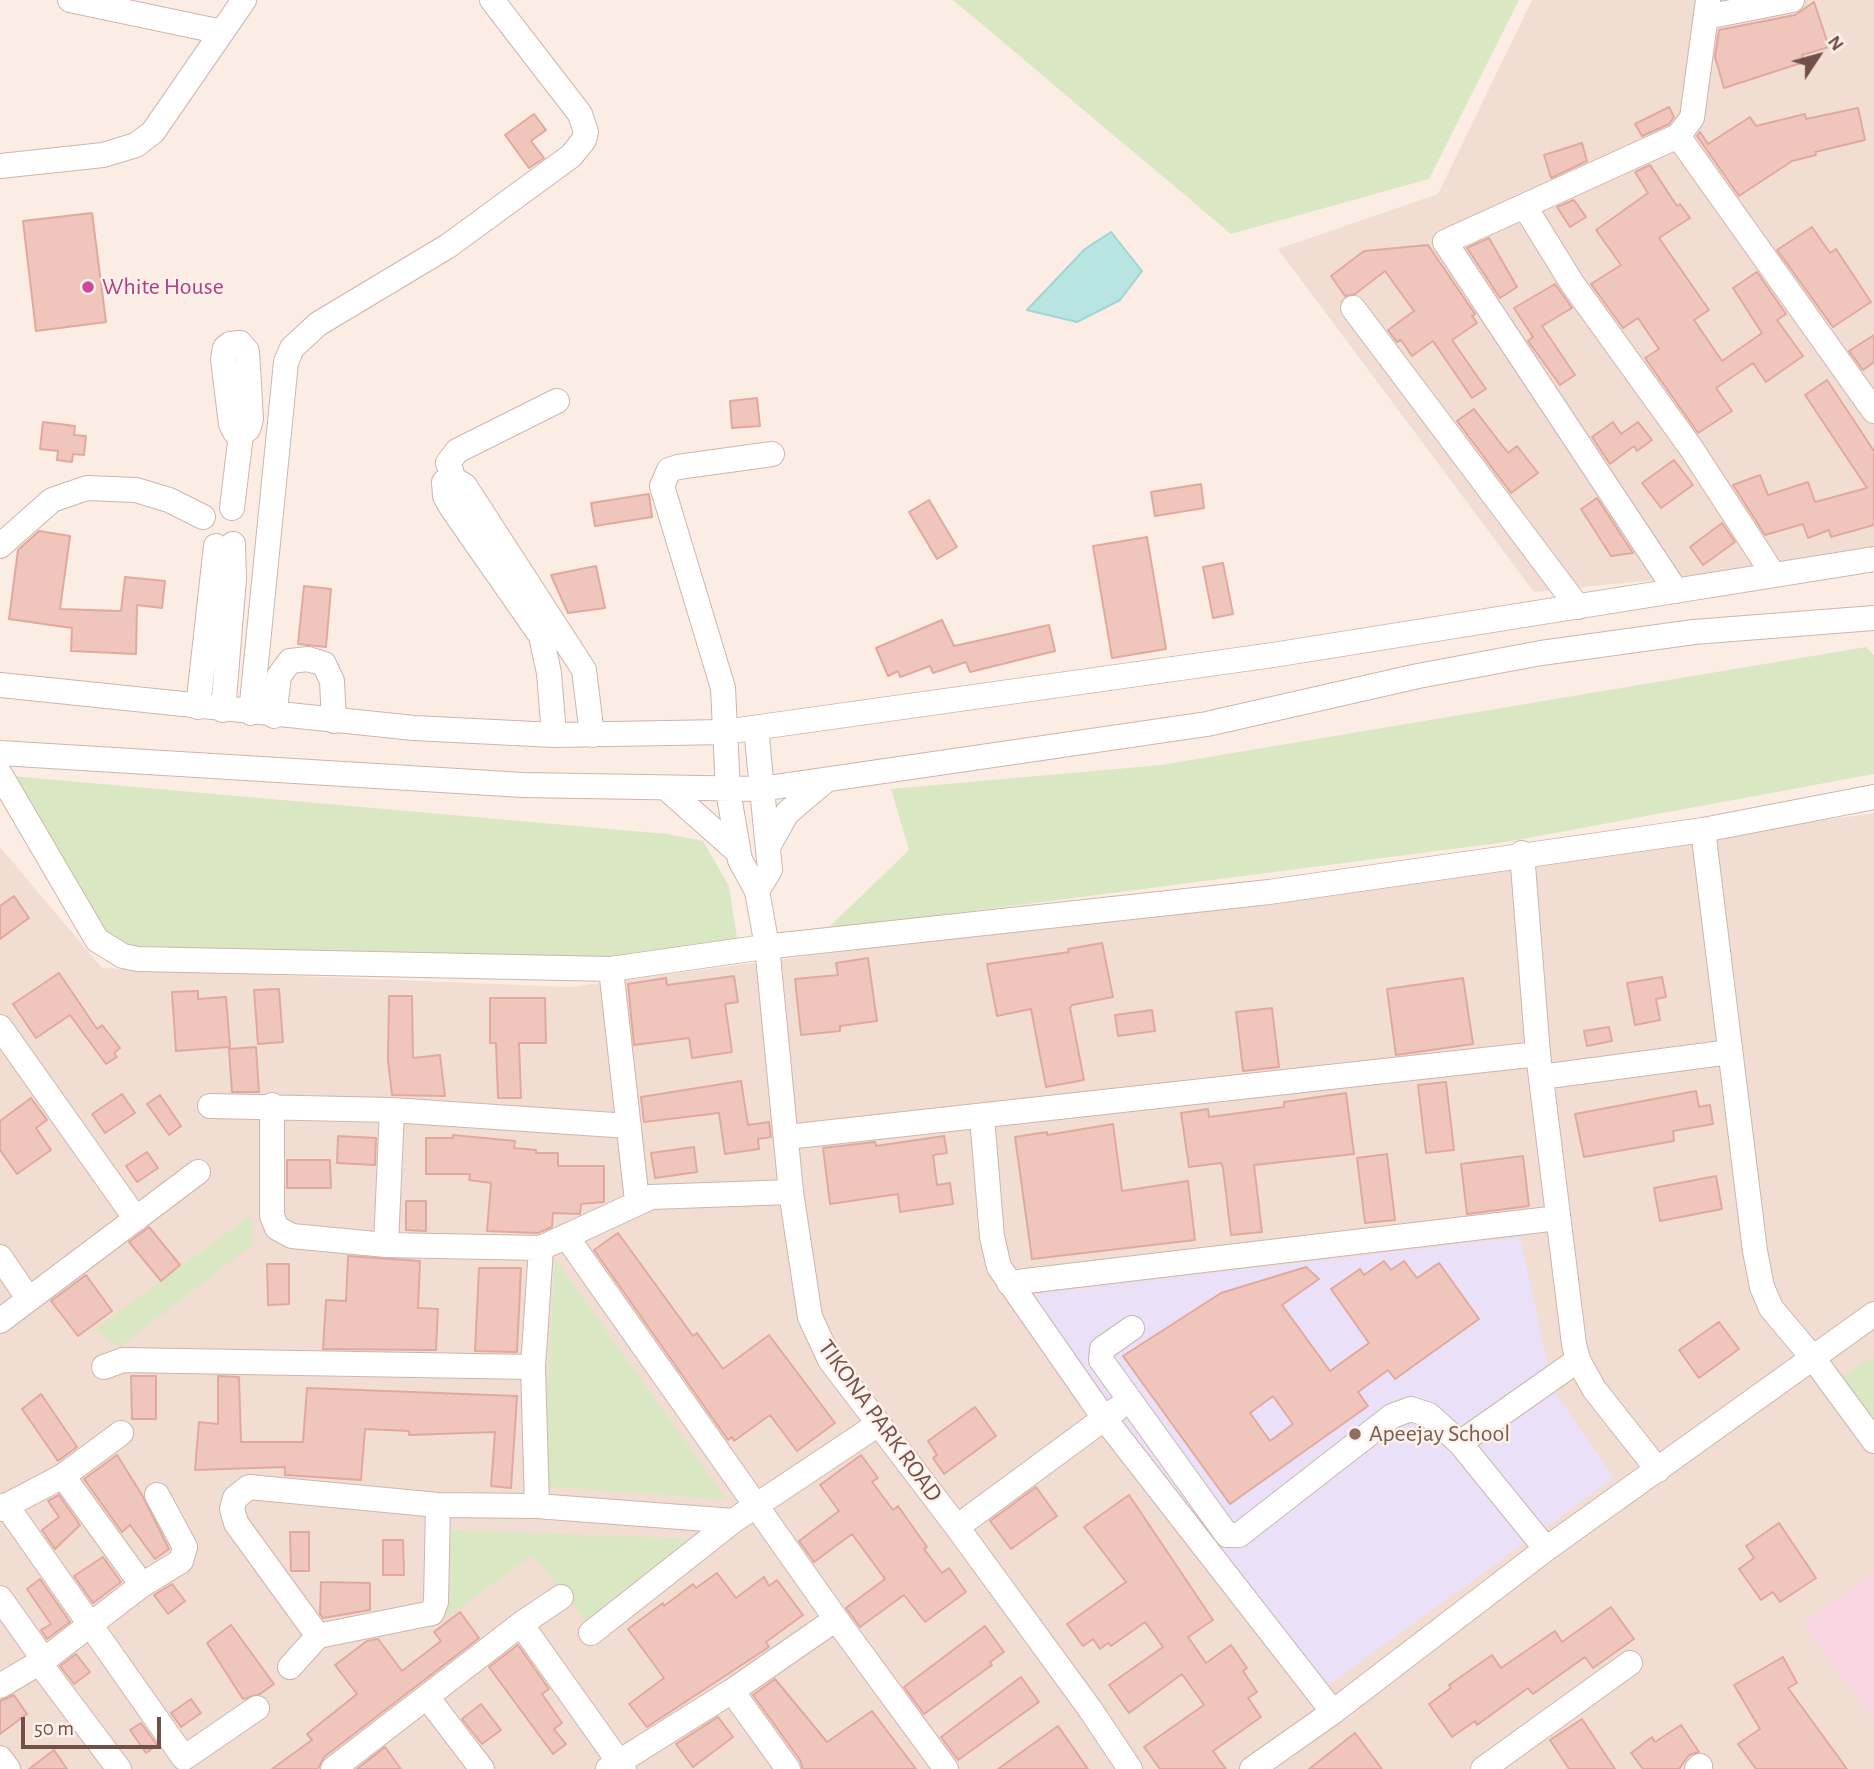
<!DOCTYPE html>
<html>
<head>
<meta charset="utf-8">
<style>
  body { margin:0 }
  #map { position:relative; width:1874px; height:1769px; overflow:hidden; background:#fbede3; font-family:"Alegreya Sans",sans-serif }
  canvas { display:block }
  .north { position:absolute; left:1783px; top:21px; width:70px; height:70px; -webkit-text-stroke:5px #fef1e9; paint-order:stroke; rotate:54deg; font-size:19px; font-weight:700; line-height:28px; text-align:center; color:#72504a }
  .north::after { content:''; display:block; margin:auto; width:24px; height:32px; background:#72504a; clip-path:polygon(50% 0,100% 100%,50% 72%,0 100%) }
  .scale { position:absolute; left:21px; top:1717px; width:140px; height:32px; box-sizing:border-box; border:4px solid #72504a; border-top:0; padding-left:9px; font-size:21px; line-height:24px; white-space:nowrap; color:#72504a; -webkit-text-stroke:5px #fef1e9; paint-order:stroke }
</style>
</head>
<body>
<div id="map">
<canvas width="1874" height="1769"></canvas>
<div class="north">N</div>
<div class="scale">50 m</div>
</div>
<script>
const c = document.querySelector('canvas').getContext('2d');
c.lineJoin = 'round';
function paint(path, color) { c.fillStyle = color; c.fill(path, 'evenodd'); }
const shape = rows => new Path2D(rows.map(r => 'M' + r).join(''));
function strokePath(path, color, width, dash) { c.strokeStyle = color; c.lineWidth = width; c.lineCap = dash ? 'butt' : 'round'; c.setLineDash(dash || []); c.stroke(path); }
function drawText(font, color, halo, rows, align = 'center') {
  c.font = font + ' "Alegreya Sans",sans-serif'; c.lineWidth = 5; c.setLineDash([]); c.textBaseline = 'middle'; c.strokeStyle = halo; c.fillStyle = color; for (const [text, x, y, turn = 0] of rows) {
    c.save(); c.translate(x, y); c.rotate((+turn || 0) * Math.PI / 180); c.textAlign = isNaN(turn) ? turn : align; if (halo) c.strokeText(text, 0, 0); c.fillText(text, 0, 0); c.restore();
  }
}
paint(shape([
  [1532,0,1874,0,1874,558,1534,592,1278,249,1438,194],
  [1874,813,1874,1769,0,1769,0,847,102,968,570,987,1599,853]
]), '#f2ddd2');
paint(shape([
  [1520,1237,1553,1389,1614,1478,1315,1695,1025,1295]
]), '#eae0f7');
paint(shape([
  [1874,1571,1874,1720,1803,1624]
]), '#f9d6e1');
paint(shape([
  [953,0,1519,0,1429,179,1231,234],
  [1866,647,1874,655,1874,774,1506,842,826,930,909,850,891,789,1161,765],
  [0,775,667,834,703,841,729,886,737,938,598,961,110,945],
  [251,1215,253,1245,119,1347,94,1330],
  [555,1259,727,1500,542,1486],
  [1874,1355,1874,1422,1842,1377],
  [449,1530,699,1539,586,1621,532,1555,447,1618]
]), '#d9e8c2');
const water = shape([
  [1111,232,1142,271,1120,300,1077,322,1027,310,1085,249,1111,232]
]);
paint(water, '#b8e4e1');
strokePath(water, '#9fd5d3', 2);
const building = shape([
  [1814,2,1829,47,1802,55,1804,62,1724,88,1715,57,1719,30,1795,15,1814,2],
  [1669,107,1674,117,1669,124,1642,136,1635,124,1669,107],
  [1858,108,1865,140,1815,152,1816,155,1792,161,1739,196,1697,136,1700,132,1708,144,1750,117,1756,126,1805,114,1806,119,1858,108],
  [534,114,546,130,531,141,544,158,529,168,505,135,534,114],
  [1582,143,1587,161,1551,178,1544,155,1582,143],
  [1650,165,1677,206,1680,204,1690,218,1659,238,1709,310,1694,320,1722,361,1762,333,1733,288,1757,272,1786,314,1777,320,1803,356,1766,382,1753,363,1716,388,1732,411,1698,433,1645,358,1659,349,1638,318,1623,328,1591,284,1621,265,1596,230,1648,193,1635,172,1650,165],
  [1574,200,1586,217,1570,227,1557,207,1574,200],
  [92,213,106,322,36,331,23,221,92,213],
  [1812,227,1830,253,1836,249,1871,302,1833,327,1777,250,1812,227],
  [1489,238,1517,287,1500,298,1467,248,1489,238],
  [1428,245,1475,314,1472,316,1477,323,1452,340,1486,389,1472,398,1433,341,1412,356,1401,340,1397,342,1388,330,1414,311,1385,271,1355,294,1345,296,1331,276,1364,251,1428,245],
  [1555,284,1572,308,1542,326,1575,375,1560,385,1528,341,1533,337,1514,308,1555,284],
  [1874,335,1874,362,1863,370,1849,351,1874,335],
  [1827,380,1874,451,1874,525,1831,537,1829,530,1808,538,1803,524,1765,535,1733,485,1760,475,1768,495,1808,482,1815,502,1867,488,1805,395,1827,380],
  [757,398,760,426,732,428,730,401,757,398],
  [1474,409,1508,453,1517,446,1538,473,1511,493,1457,421,1474,409],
  [43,422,75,426,74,435,86,436,84,455,73,454,72,462,57,460,58,451,40,449,43,422],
  [1613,422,1621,434,1638,422,1652,440,1637,451,1634,446,1610,464,1592,437,1613,422],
  [1674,460,1693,485,1661,508,1642,483,1674,460],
  [1201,484,1204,508,1155,516,1151,492,1201,484],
  [649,494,652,517,595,526,591,503,649,494],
  [1597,498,1633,553,1611,556,1581,509,1597,498],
  [929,500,957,547,937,559,909,512,929,500],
  [1722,523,1735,542,1703,565,1690,547,1722,523],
  [39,531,70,536,60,609,121,611,125,577,165,581,162,608,137,605,136,654,71,651,72,628,9,619,18,550,39,531],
  [1147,537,1166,649,1112,658,1093,546,1147,537],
  [1223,563,1233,614,1213,618,1203,567,1223,563],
  [596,566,605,608,568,613,551,575,596,566],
  [304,586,331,589,326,647,298,644,304,586],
  [942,620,954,646,1049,625,1055,651,970,672,966,662,933,673,930,666,900,677,898,671,888,676,876,648,942,620],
  [14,896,29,918,0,939,0,906,14,896],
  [1102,943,1113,997,1072,1005,1070,1008,1084,1080,1046,1087,1031,1009,997,1016,987,964,1069,952,1068,949,1102,943],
  [868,958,877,1021,840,1026,840,1031,801,1035,795,979,838,975,836,963,868,958],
  [59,973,97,1029,102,1025,120,1048,114,1053,117,1057,106,1064,70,1015,36,1038,13,1004,59,973],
  [734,976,738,1002,725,1004,732,1052,692,1058,689,1038,634,1045,628,984,666,978,667,985,734,976],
  [1662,977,1666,997,1656,999,1660,1020,1635,1025,1627,983,1662,977],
  [1463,978,1473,1044,1396,1055,1387,989,1463,978],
  [279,989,283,1042,258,1044,254,990,279,989],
  [198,991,198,999,226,997,230,1047,176,1051,172,992,198,991],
  [389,996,412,996,413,1058,440,1055,445,1096,392,1095,388,1060,389,996],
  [490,998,545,998,546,1043,519,1043,521,1098,498,1098,496,1043,490,1043,490,998],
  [1272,1008,1279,1067,1243,1071,1236,1012,1272,1008],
  [1152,1010,1155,1031,1118,1036,1115,1015,1152,1010],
  [1609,1027,1612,1041,1587,1046,1584,1031,1609,1027],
  [256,1047,259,1092,232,1092,229,1049,256,1047],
  [741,1081,748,1125,769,1122,771,1137,758,1139,759,1149,725,1154,719,1113,644,1122,641,1097,741,1081],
  [1446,1082,1454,1150,1426,1153,1418,1085,1446,1082],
  [1696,1091,1699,1107,1710,1105,1713,1124,1673,1131,1674,1141,1584,1157,1575,1114,1696,1091],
  [1346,1093,1354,1154,1254,1165,1262,1232,1231,1235,1223,1168,1221,1163,1189,1167,1181,1113,1208,1109,1209,1117,1284,1107,1284,1102,1346,1093],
  [122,1094,135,1113,105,1133,92,1114,122,1094],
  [160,1095,181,1126,169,1135,147,1104,160,1095],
  [31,1098,47,1120,36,1128,51,1150,17,1174,0,1150,0,1121,31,1098],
  [1113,1124,1122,1191,1188,1181,1195,1240,1032,1259,1015,1137,1047,1132,1047,1135,1113,1124],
  [453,1135,515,1141,514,1148,536,1150,536,1153,558,1153,558,1166,604,1166,604,1202,581,1204,580,1214,553,1213,552,1227,538,1233,487,1231,491,1183,469,1180,470,1174,426,1174,426,1138,453,1138,453,1135],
  [338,1136,376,1138,375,1165,337,1163,338,1136],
  [944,1136,947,1153,933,1155,937,1185,950,1183,953,1204,900,1212,898,1194,830,1204,823,1148,875,1142,876,1146,944,1136],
  [694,1147,697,1172,655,1178,651,1153,694,1147],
  [147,1152,158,1168,137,1182,126,1166,147,1152],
  [1387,1154,1395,1220,1365,1223,1357,1158,1387,1154],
  [1523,1156,1529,1206,1467,1214,1461,1164,1523,1156],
  [287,1160,330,1160,331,1188,287,1188,287,1160],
  [1716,1176,1722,1209,1660,1221,1654,1188,1716,1176],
  [406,1201,426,1201,426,1231,406,1230,406,1201],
  [149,1227,180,1265,161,1281,129,1242,149,1227],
  [618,1233,693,1336,697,1333,723,1369,769,1335,835,1423,797,1451,770,1415,734,1441,732,1437,728,1440,594,1250,618,1233],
  [348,1256,420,1261,418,1308,438,1309,436,1350,323,1349,326,1300,346,1301,348,1256],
  [1384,1261,1391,1270,1404,1261,1417,1278,1439,1263,1479,1319,1395,1379,1388,1370,1358,1392,1368,1406,1230,1504,1123,1356,1221,1293,1306,1267,1319,1279,1282,1305,1330,1371,1369,1343,1331,1289,1360,1269,1364,1275,1384,1261],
  [1273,1396,1293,1424,1270,1441,1250,1413,1273,1396],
  [267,1264,289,1264,289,1304,268,1305,267,1264],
  [479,1268,521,1268,517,1352,475,1351,479,1268],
  [86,1275,112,1311,78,1336,51,1301,86,1275],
  [1719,1322,1739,1349,1699,1378,1679,1350,1719,1322],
  [131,1376,156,1376,156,1419,132,1419,131,1376],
  [218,1376,239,1377,241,1442,303,1442,307,1388,517,1396,511,1488,491,1486,495,1432,409,1435,409,1431,365,1429,361,1480,285,1475,285,1467,195,1470,199,1422,218,1424,218,1376],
  [41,1394,77,1447,58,1461,22,1409,41,1394],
  [975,1407,996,1436,944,1474,933,1458,937,1455,928,1441,975,1407],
  [117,1455,142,1495,169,1549,155,1559,130,1525,122,1532,84,1479,117,1455],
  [861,1455,878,1478,872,1482,893,1510,898,1506,927,1547,924,1549,942,1573,949,1568,966,1592,925,1622,904,1595,860,1627,846,1608,885,1579,852,1534,814,1562,799,1541,839,1511,820,1485,861,1455],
  [1036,1487,1057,1516,1011,1549,990,1521,1036,1487],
  [59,1495,80,1525,55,1549,42,1530,59,1517,48,1501,59,1495],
  [1129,1495,1213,1620,1188,1637,1206,1663,1231,1645,1247,1668,1243,1671,1257,1692,1248,1698,1261,1717,1213,1751,1226,1769,1160,1769,1144,1747,1204,1705,1182,1674,1129,1713,1109,1685,1163,1647,1145,1622,1111,1646,1108,1643,1100,1649,1093,1639,1083,1646,1067,1624,1126,1582,1084,1527,1129,1495],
  [1779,1523,1816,1578,1780,1602,1773,1592,1761,1600,1739,1569,1754,1558,1746,1546,1779,1523],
  [290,1532,309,1532,309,1571,291,1571,290,1532],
  [383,1540,403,1540,404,1575,383,1575,383,1540],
  [103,1557,121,1582,93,1603,74,1576,103,1557],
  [717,1573,736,1598,764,1577,769,1586,777,1580,803,1615,766,1642,769,1647,647,1727,629,1704,664,1678,628,1629,663,1603,664,1606,693,1584,696,1588,717,1573],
  [40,1579,70,1622,47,1639,41,1630,51,1624,27,1589,40,1579],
  [321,1582,370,1583,370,1610,323,1618,320,1614,321,1582],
  [172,1584,185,1601,168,1614,154,1595,172,1584],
  [1611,1607,1634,1639,1593,1668,1585,1657,1533,1694,1528,1688,1477,1725,1475,1721,1452,1737,1429,1704,1451,1688,1449,1685,1492,1655,1501,1668,1555,1631,1562,1642,1611,1607],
  [460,1612,479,1638,324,1757,318,1769,272,1769,312,1740,307,1734,357,1694,335,1665,367,1641,378,1639,402,1671,441,1641,434,1632,460,1612],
  [231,1625,274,1684,260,1694,243,1699,207,1643,231,1625],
  [985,1626,1004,1652,990,1662,992,1665,924,1714,904,1687,985,1626],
  [518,1645,549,1689,542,1694,562,1723,554,1729,566,1744,553,1754,489,1667,518,1645],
  [76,1654,90,1672,74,1684,60,1666,76,1654],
  [1783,1657,1797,1683,1788,1688,1847,1769,1756,1769,1738,1744,1760,1729,1734,1685,1783,1657],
  [1021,1677,1039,1702,958,1760,941,1737,1021,1677],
  [775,1679,827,1742,872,1711,916,1769,803,1769,800,1760,753,1695,775,1679],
  [14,1695,27,1714,0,1734,0,1701,14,1695],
  [191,1699,201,1713,181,1727,171,1713,191,1699],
  [481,1704,501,1730,482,1744,462,1719,481,1704],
  [718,1717,733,1737,693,1767,676,1744,718,1717],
  [1582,1719,1615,1769,1569,1769,1550,1740,1582,1719],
  [141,1723,157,1745,146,1753,130,1730,141,1723],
  [1681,1725,1699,1752,1689,1755,1679,1769,1643,1769,1631,1753,1652,1737,1655,1742,1681,1725],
  [1058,1726,1088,1769,998,1769,1058,1726],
  [1355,1733,1382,1769,1309,1769,1355,1733],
  [385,1747,401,1769,357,1769,385,1747],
  [54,1750,67,1769,29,1769,54,1750]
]);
paint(building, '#f0c6bc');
strokePath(building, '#e1a99d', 2);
const minor = shape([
  [70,0,222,32],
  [1706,17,1792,0],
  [1678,136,1874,411],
  [0,166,103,155,136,145,153,132,244,0],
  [1525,207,1572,283,1691,448,1773,574],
  [1353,308,1578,607],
  [772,454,678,467,669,470,662,486,723,688,728,791,740,860,757,891,767,946,791,1192,810,1317,830,1360,957,1527,1090,1709,1130,1769],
  [454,479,448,463,457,451,557,401],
  [232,508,241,434,248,429,251,419,247,351,240,343,230,344,225,348,223,359,226,384,231,424,235,432,241,434],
  [0,546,52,500,87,488,136,490,169,500,203,517],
  [1676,591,1445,242,1678,136,1692,118,1708,0],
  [0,685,414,728,554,735,724,732,1273,655,1874,559],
  [198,707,216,546],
  [223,710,234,579,233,544],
  [251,713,286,362,292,348,318,324,448,246,571,156,584,140,586,132,580,114,492,0],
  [274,716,279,676,290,661,308,659,324,664,332,681,334,721],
  [756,728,770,870,757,891],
  [554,735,549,673,541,636,451,507,445,496,444,482,454,479,465,486,584,670,592,735],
  [0,753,523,785,761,789,1207,724,1418,676,1541,653,1694,632,1874,618],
  [0,774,97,940,123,956,138,959,611,969,764,947,1269,892,1703,830,1874,797],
  [666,788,738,852],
  [1703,830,1755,1251,1762,1287,1771,1308,1813,1358,1874,1441],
  [768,847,787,813,825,781],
  [1522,853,1538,1054,1574,1344,1578,1360,1594,1389,1658,1470],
  [611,969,637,1201],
  [0,1027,136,1219],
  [1541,1077,1730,1052],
  [272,1105,272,1216,277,1228,292,1236,386,1245,541,1248,651,1197,791,1192],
  [210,1106,392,1110,629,1126],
  [982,1117,992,1237,999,1267,1104,1418,1333,1712],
  [787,1137,1538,1054],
  [566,1236,836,1619,946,1769],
  [386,1245,392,1110],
  [0,1257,28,1298],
  [1009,1283,1558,1218],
  [0,1321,198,1172],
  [1132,1328,1102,1349,1101,1360,1227,1535,1239,1535,1392,1416,1411,1409,1429,1415,1460,1443,1546,1549],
  [104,1367,123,1360,533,1367],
  [1460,1443,1578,1360],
  [63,1476,142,1585],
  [6,1505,184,1758,257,1708],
  [537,1506,533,1367,541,1248],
  [0,1509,63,1476,121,1433],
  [957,1527,1117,1409],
  [0,1598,44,1660],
  [521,1624,624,1769],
  [591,1633,733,1521,877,1425],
  [318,1636,236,1523,232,1509,235,1498,249,1487,438,1505,537,1506,733,1521],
  [38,1661,119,1769],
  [290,1667,318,1636,432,1613,436,1602,438,1505],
  [0,1686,44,1660,142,1585,181,1561,185,1547,157,1495],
  [732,1691,788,1769],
  [427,1697,482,1769],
  [0,1758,8,1769],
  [333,1769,521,1624,561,1597],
  [608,1769,732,1691,836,1619],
  [1252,1769,1333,1712,1546,1549,1874,1314],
  [1483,1769,1630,1663],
  [1697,1769,1700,1766]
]);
strokePath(minor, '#ceb5ad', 26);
strokePath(minor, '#fff', 24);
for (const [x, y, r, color] of [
  [88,287,7,"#d1479c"],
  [1355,1434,7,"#8d6e63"]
]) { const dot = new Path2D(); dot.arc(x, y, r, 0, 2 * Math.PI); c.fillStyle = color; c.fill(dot); strokePath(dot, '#fef1e9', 2.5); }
drawText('24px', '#b23c85', '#fef1e9', [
  ["White House",102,287]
], 'left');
drawText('24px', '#72504a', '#fef1e9', [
  ["TIKONA PARK ROAD",880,1421,54]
]);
drawText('24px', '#785e54', '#fef1e9', [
  ["Apeejay School",1369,1434]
], 'left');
</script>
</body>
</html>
